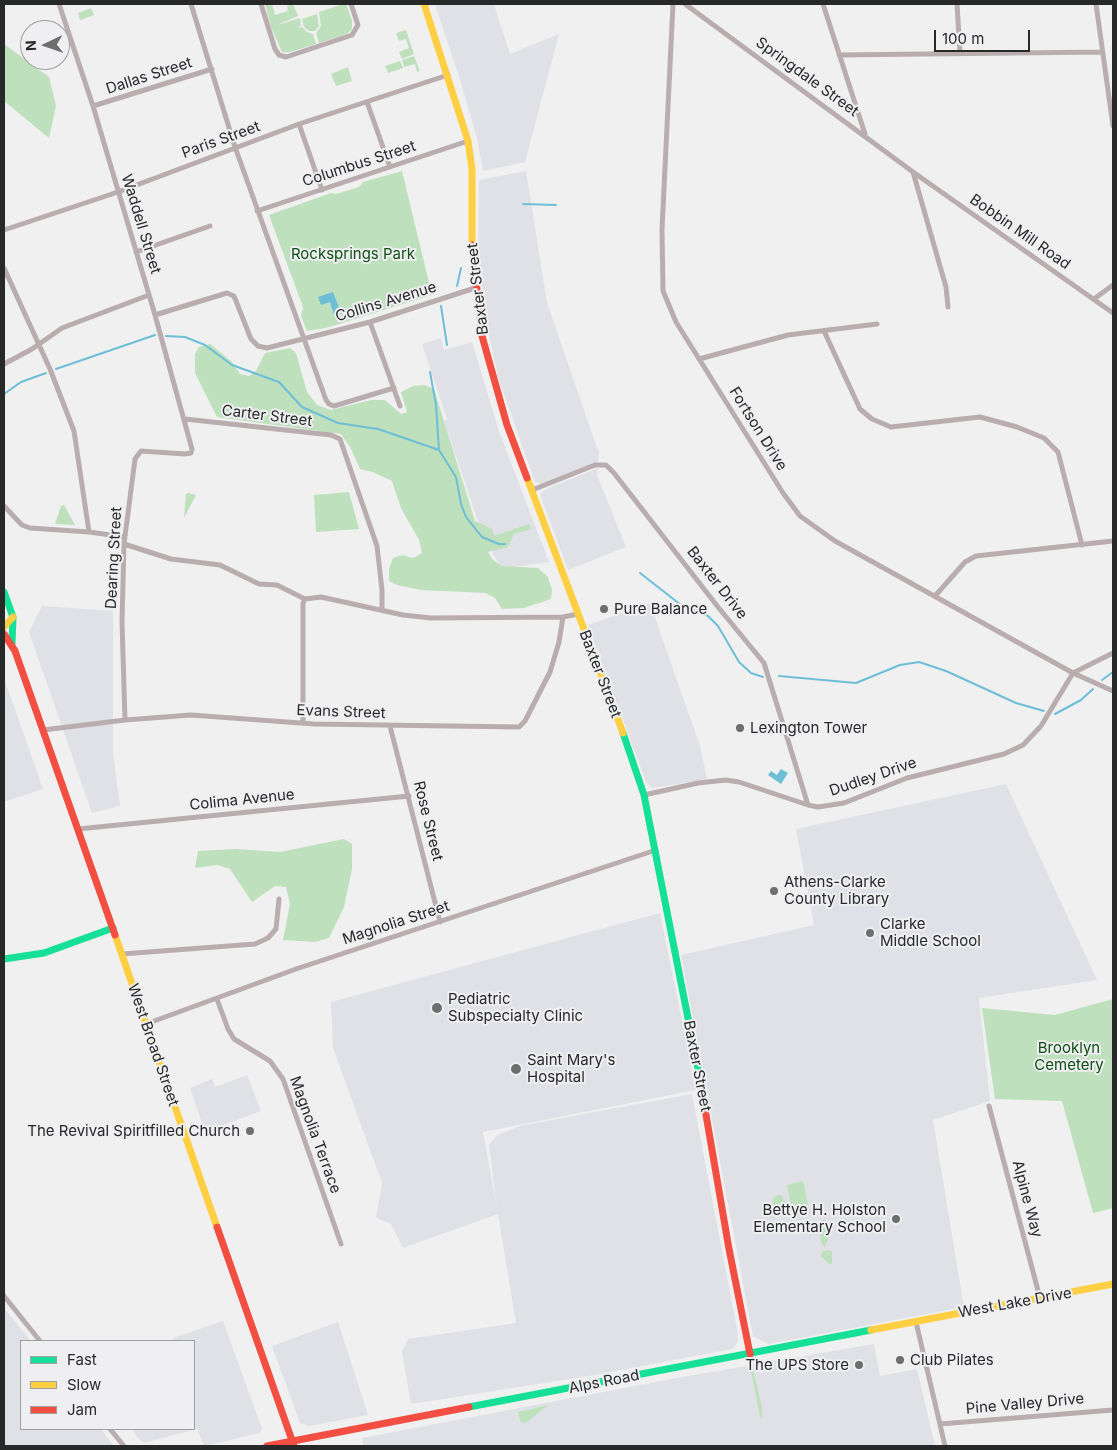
<!DOCTYPE html>
<html>
<head>
<meta charset="utf-8">
<style>
  body { margin:0 }
  #map { position:relative; width:1117px; height:1450px; overflow:hidden; background:#f0f0f0; font-family:Inter,sans-serif }
  canvas { display:block }
  .frame { position:absolute; inset:0; border:5px solid #272828; pointer-events:none }
  .legend { position:absolute; left:20px; top:1340px; width:175px; height:90px; box-sizing:border-box; background:#efeff1; border:1px solid #9f9fa1; margin:0; padding:6px 9px; list-style:none; font-size:15px; color:#272828 }
  .legend li { display:flex; align-items:center; gap:10px; height:25px }
  .legend b { width:25px; border:1px solid #9f9fa1 }
  .north { position:absolute; left:20px; top:20px; width:50px; height:50px; box-sizing:border-box; background:#efeff1; border:1px solid #9f9fa1; border-radius:50%; rotate:267deg; font-size:14px; font-weight:700; line-height:20px; text-align:center; color:#272828 }
  .north::after { content:''; display:block; margin:auto; width:18px; height:22px; background:#6d6e6e; clip-path:polygon(50% 0,100% 100%,50% 72%,0 100%) }
  .scale { position:absolute; left:934px; top:30px; width:96px; height:22px; box-sizing:border-box; border:2px solid #272828; border-top:0; padding-left:6px; font-size:15px; line-height:18px; white-space:nowrap; color:#272828; -webkit-text-stroke:4px #efeff1; paint-order:stroke }
</style>
</head>
<body>
<div id="map">
<canvas width="1117" height="1450"></canvas>
<div class="frame"></div>
<ul class="legend">
<li><b style="height:6px;background:#16e098"></b>Fast</li>
<li><b style="height:6px;background:#ffcf43"></b>Slow</li>
<li><b style="height:6px;background:#f24e42"></b>Jam</li>
</ul>
<div class="north">N</div>
<div class="scale">100 m</div>
</div>
<script>
const c = document.querySelector('canvas').getContext('2d');
c.lineJoin = 'round';
function paint(path, color) { c.fillStyle = color; c.fill(path, 'evenodd'); }
const shape = rows => new Path2D(rows.map(r => 'M' + r).join(''));
function strokePath(path, color, width, dash) { c.strokeStyle = color; c.lineWidth = width; c.lineCap = dash ? 'butt' : 'round'; c.setLineDash(dash || []); c.stroke(path); }
function drawText(font, color, halo, rows, align = 'center') {
  c.font = font + ' Inter,sans-serif'; c.lineWidth = 4; c.setLineDash([]); c.textBaseline = 'middle'; c.strokeStyle = halo; c.fillStyle = color; for (const [text, x, y, turn = 0] of rows) {
    c.save(); c.translate(x, y); c.rotate((+turn || 0) * Math.PI / 180); c.textAlign = isNaN(turn) ? turn : align; if (halo) c.strokeText(text, 0, 0); c.fillText(text, 0, 0); c.restore();
  }
}
paint(shape([
  [435,4,494,4,510,54,559,34,525,162,483,171,477,138,458,73],
  [526,171,547,303,599,453,598,462,541,484,535,482,499,380,485,318,478,253,479,180],
  [441,338,444,350,472,342,499,431,549,562,501,569,479,524,444,421,447,419,422,344],
  [598,468,597,475,626,547,568,570,540,495,542,492,551,487],
  [650,603,700,746,707,779,653,788,646,782,588,625],
  [42,606,113,611,113,754,120,806,92,813,29,632],
  [4,678,43,789,4,802],
  [1006,784,1097,980,979,998,990,1101,933,1120,964,1307,768,1344,753,1336,681,955,814,925,796,829],
  [660,913,696,1090,483,1132,497,1208,489,1145,496,1136,519,1126,692,1094,737,1329,738,1340,736,1345,732,1349,595,1375,411,1404,402,1352,408,1339,516,1323,498,1214,403,1248,391,1224,376,1218,382,1183,333,1048,331,1002],
  [247,1075,261,1111,205,1132,190,1088,212,1079,215,1087],
  [4,1308,31,1341,21,1341,21,1429,101,1429,114,1446,4,1446],
  [223,1321,262,1429,260,1433,204,1446,197,1429,144,1443,136,1436,133,1429,194,1429,194,1341,174,1341,173,1338],
  [338,1322,368,1415,309,1426,300,1423,272,1346],
  [874,1344,880,1376,917,1369,935,1446,363,1446,362,1438,671,1379]
]), '#e0e1e6');
paint(shape([
  [265,4,272,4,275,15,288,11,287,6,293,4,298,16,277,25,300,18,301,25,297,28,302,27,307,32,313,34,316,44,290,52,282,52,271,27],
  [343,4,346,4,352,20,352,29,347,34,319,43,316,33,321,26,319,12],
  [91,8,94,15,80,20,78,13],
  [317,14,319,26,315,31,309,31,304,27,302,19],
  [406,30,414,54,402,59,399,52,409,48,406,39,399,41,396,33],
  [4,44,49,77,56,106,49,138,4,101],
  [414,56,420,71,417,72,415,64,404,67,402,60],
  [400,61,403,68,388,73,385,66],
  [348,67,352,81,336,86,331,74],
  [402,171,432,295,326,328,307,331,301,316,303,307,269,215,331,193,336,194,359,187,363,182],
  [210,344,231,361,240,374,249,376,256,371,265,353,290,348,296,353,307,392,317,405,331,410,371,400,385,400,401,414,407,412,401,392,413,386,424,385,434,389,475,521,492,529,494,536,529,524,531,529,514,534,508,547,488,552,493,560,502,566,538,568,548,577,552,590,551,599,524,608,502,609,495,598,486,593,421,590,397,585,389,581,389,569,393,558,402,555,413,558,422,553,419,540,401,508,392,481,373,472,360,469,350,447,341,434,217,417,195,373,195,354,199,347],
  [349,492,359,529,316,532,314,495],
  [188,493,196,495,184,518,186,494],
  [64,505,75,525,55,524,61,506],
  [344,839,352,844,352,869,344,907,329,938,315,942,283,940,290,904,286,887,275,886,252,902,230,869,217,865,195,868,198,851,236,849,280,852],
  [1113,999,1113,1208,1093,1213,1062,1101,995,1099,982,1008,1055,1015],
  [803,1181,810,1214,793,1217,787,1185],
  [781,1195,786,1203,786,1213,777,1216,775,1215,772,1202,775,1196],
  [824,1219,826,1221,828,1240,825,1247,822,1245,818,1225],
  [829,1250,832,1252,832,1264,829,1264,821,1256,823,1251],
  [752,1366,762,1407,762,1419,760,1417,751,1371],
  [548,1405,527,1422,522,1423,520,1420,518,1412]
]), '#bee0bd');
paint(shape([
  [333,292,341,313,334,315,330,302,321,305,318,297],
  [781,769,788,773,781,784,768,775,771,771,777,775]
]), '#6ebed7');
strokePath(shape([
  [523,204,556,205],
  [457,286,461,268],
  [441,306,447,345],
  [166,336,185,337,205,345,232,365,279,382,302,407,338,423,378,429,439,450],
  [56,369,155,335],
  [430,372,436,405,439,450,456,477,461,504,466,517,482,537,499,544,505,544],
  [4,394,21,382,46,373],
  [640,573,681,605,708,616,718,626,739,662,751,673,763,677],
  [779,676,856,683,900,665,919,662,946,671,1016,703,1044,711],
  [1102,680,1113,672],
  [1055,714,1081,700,1093,689]
]), '#6ebed7', 2);
strokePath(shape([
  [59,4,93,106,155,315,192,449,191,453,185,454,141,451,135,459,124,544,122,621,125,720],
  [191,4,235,147,326,400,329,404,334,406,394,388],
  [261,4,275,49,279,55,286,57,352,35,358,25,351,4],
  [673,4,662,229,663,291,676,322,783,493,800,516,835,541,1073,673,1113,691],
  [685,4,913,172,1113,313],
  [823,4,865,134],
  [957,4,960,53],
  [1096,4,1113,126],
  [839,55,1102,52],
  [367,102,390,167],
  [93,106,212,69],
  [299,124,322,190],
  [913,172,946,287,948,307],
  [257,211,468,141],
  [4,230,118,192,299,124,448,75],
  [136,252,210,226],
  [4,268,50,369,74,431,89,532],
  [1094,299,1113,285],
  [155,315,227,293,234,296,251,339,258,346,267,348,370,322,475,288],
  [370,322,400,406],
  [824,331,860,409,872,419,891,427,980,417,1017,427,1044,438,1058,452,1082,545],
  [699,359,788,335,877,324],
  [4,364,32,349,62,328,149,295],
  [185,419,331,435,340,439,377,546,382,590,382,610],
  [532,490,595,465,606,465,614,473,718,607,764,663,808,805],
  [4,506,22,525,30,528,89,532,125,537],
  [124,544,171,559,220,565,259,584,277,585,305,599],
  [935,596,965,562,976,556,1113,541],
  [305,599,321,597,403,615,431,618,563,617,578,614],
  [303,723,303,603,305,599],
  [390,726,440,922],
  [43,730,125,720,191,715,314,724,519,727,525,721,550,672,559,642,563,617],
  [644,795,698,783,726,780,739,782,808,805,818,807,844,803,907,778,1004,754,1023,745,1041,726,1073,673,1113,653],
  [78,829,409,796],
  [122,954,255,944,268,938,276,929,279,899],
  [217,999,228,1029,234,1039,270,1061,283,1079,341,1244],
  [146,1024,296,969,656,850],
  [989,1106,1040,1298],
  [4,1296,40,1341],
  [916,1322,945,1446],
  [940,1424,1113,1410],
  [110,1429,124,1446]
]), '#b9adaf', 5);
strokePath(shape([
  [4,592,13,617,12,644],
  [623,733,644,795,699,1074],
  [4,959,44,953,113,928],
  [469,1407,871,1330]
]), '#16e098', 7);
strokePath(shape([
  [424,4,468,141,472,169,472,245],
  [527,478,623,733],
  [4,627,13,617],
  [115,935,217,1227],
  [871,1330,1113,1284]
]), '#ffcf43', 7);
strokePath(shape([
  [472,245,482,336,507,425,527,478],
  [4,634,15,651,115,935],
  [699,1074,729,1249,750,1354],
  [217,1227,294,1446],
  [267,1446,469,1407]
]), '#f24e42', 7);
for (const [x, y, r, color] of [
  [604,609,5,"#6d6e6e"],
  [740,728,5,"#6d6e6e"],
  [774,891,5,"#6d6e6e"],
  [870,933,5,"#6d6e6e"],
  [437,1008,6,"#6d6e6e"],
  [516,1069,6,"#6d6e6e"],
  [250,1131,5,"#6d6e6e"],
  [896,1219,5,"#6d6e6e"],
  [900,1360,5,"#6d6e6e"],
  [859,1365,5,"#6d6e6e"]
]) { const dot = new Path2D(); dot.arc(x, y, r, 0, 2 * Math.PI); c.fillStyle = color; c.fill(dot); strokePath(dot, '#efeff1', 2); }
drawText('15px', '#272828', '#efeff1', [
  ["Dallas Street",149,76,-18],
  ["Springdale Street",807,77,36],
  ["Paris Street",221,140,-20],
  ["Columbus Street",359,164,-18],
  ["Waddell Street",141,224,73],
  ["Bobbin Mill Road",1020,232,35],
  ["Baxter Street",478,289,-97],
  ["Collins Avenue",386,302,-17],
  ["Carter Street",267,416,7],
  ["Fortson Drive",758,429,58],
  ["Dearing Street",114,558,-87],
  ["Baxter Drive",717,583,52],
  ["Baxter Street",600,674,69],
  ["Evans Street",341,712,2],
  ["Dudley Drive",873,777,-19],
  ["Colima Avenue",242,800,-6],
  ["Rose Street",428,821,76],
  ["Magnolia Street",396,923,-18],
  ["West Broad Street",153,1045,71],
  ["Baxter Street",697,1066,79],
  ["Magnolia Terrace",315,1135,70],
  ["Alpine Way",1027,1199,75],
  ["West Lake Drive",1015,1303,-10],
  ["Alps Road",604,1382,-11],
  ["Pine Valley Drive",1025,1404,-5]
]);
drawText('15px', '#0d4f11', '#efeff1', [
  ["Rocksprings Park",353,254],
  ["Brooklyn",1069,1048],
  ["Cemetery",1069,1065]
]);
drawText('15px', '#272828', '#efeff1', [
  ["Pure Balance",614,609],
  ["Lexington Tower",750,728],
  ["Athens-Clarke",784,882],
  ["County Library",784,899],
  ["Clarke",880,924],
  ["Middle School",880,941],
  ["Pediatric",448,999],
  ["Subspecialty Clinic",448,1016],
  ["Saint Mary's",527,1060],
  ["Hospital",527,1077],
  ["The Revival Spiritfilled Church",240,1131,"right"],
  ["Bettye H. Holston",886,1210,"right"],
  ["Elementary School",886,1227,"right"],
  ["Club Pilates",910,1360],
  ["The UPS Store",849,1365,"right"]
], 'left');
</script>
</body>
</html>
